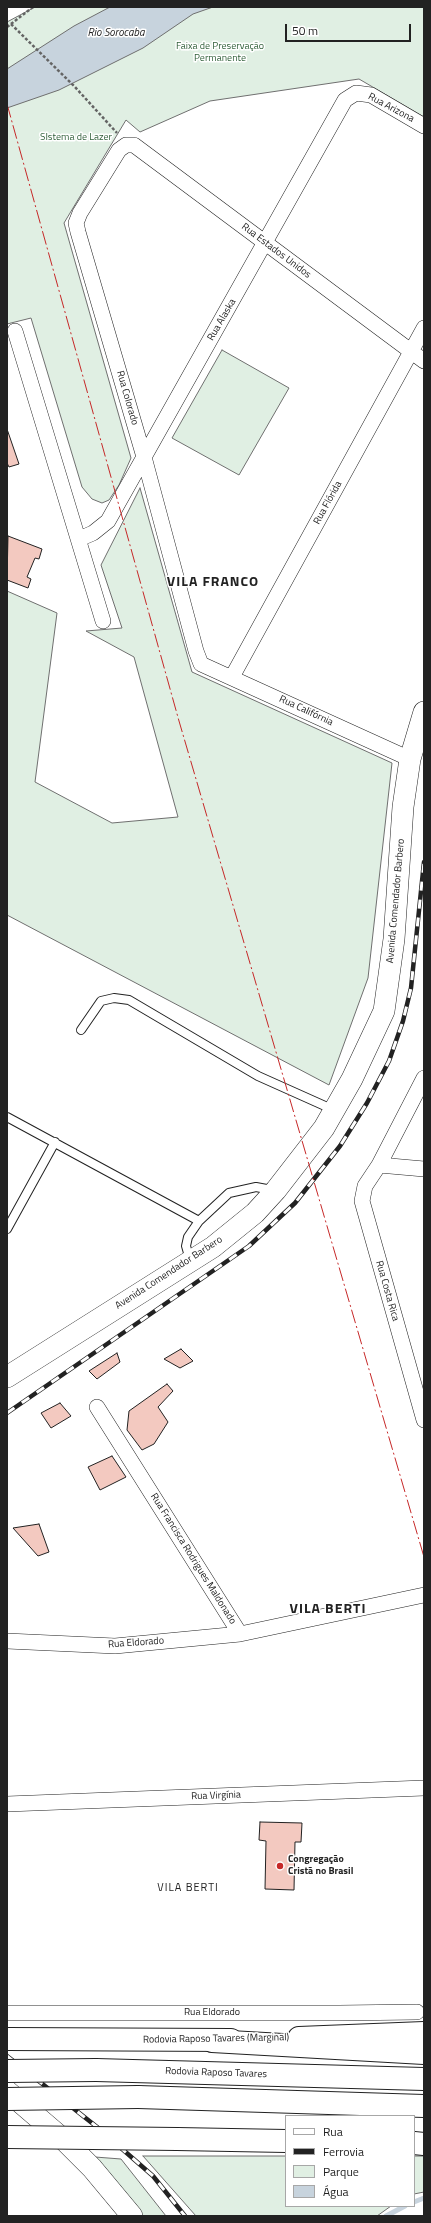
<!DOCTYPE html>
<html>
<head>
<meta charset="utf-8">
<style>
  body { margin:0 }
  #map { position:relative; width:431px; height:2223px; overflow:hidden; background:#fff; font-family:"Titillium Web",sans-serif }
  canvas { display:block }
  .frame { position:absolute; inset:0; border:8px solid #222; pointer-events:none }
  .legend { position:absolute; left:285px; top:2115px; width:130px; height:92px; box-sizing:border-box; background:#fff; border:1px solid #a7a7a7; margin:0; padding:5px 7px; list-style:none; font-size:12px; color:#222 }
  .legend li { display:flex; align-items:center; gap:8px; height:20px }
  .legend b { width:20px; border:1px solid #a7a7a7 }
  .scale { position:absolute; left:285px; top:24px; width:126px; height:18px; box-sizing:border-box; border:2px solid #222; border-top:0; padding-left:5px; font-size:12px; line-height:14px; white-space:nowrap; color:#222; -webkit-text-stroke:3px #fff; paint-order:stroke }
</style>
</head>
<body>
<div id="map">
<canvas width="431" height="2223"></canvas>
<div class="frame"></div>
<ul class="legend">
<li><b style="height:5px;background:#fff"></b>Rua</li>
<li><b style="height:5px;background:#222"></b>Ferrovia</li>
<li><b style="height:11px;background:#e0efe3"></b>Parque</li>
<li><b style="height:11px;background:#c7d3dd"></b>Água</li>
</ul>
<div class="scale">50 m</div>
</div>
<script>
const c = document.querySelector('canvas').getContext('2d');
c.lineJoin = 'round';
function paint(path, color) { c.fillStyle = color; c.fill(path, 'evenodd'); }
const shape = rows => new Path2D(rows.map(r => 'M' + r).join(''));
function strokePath(path, color, width, dash) { c.strokeStyle = color; c.lineWidth = width; c.lineCap = dash ? 'butt' : 'round'; c.setLineDash(dash || []); c.stroke(path); }
function drawText(font, color, halo, rows, align = 'center') {
  c.font = font + ' "Titillium Web",sans-serif'; c.lineWidth = 3; c.setLineDash([]); c.textBaseline = 'middle'; c.strokeStyle = halo; c.fillStyle = color; for (const [text, x, y, turn = 0] of rows) {
    c.save(); c.translate(x, y); c.rotate((+turn || 0) * Math.PI / 180); c.textAlign = isNaN(turn) ? turn : align; if (halo) c.strokeText(text, 0, 0); c.fillText(text, 0, 0); c.restore();
  }
}
const green = shape([
  [35,7,424,7,424,117,359,79,210,101,140,132,126,120,64,223,131,458,119,485,109,500,102,503,92,499,82,487,31,318,7,324,7,22,35,7],
  [222,350,289,388,239,475,172,438,222,350],
  [140,488,192,672,392,763,368,978,329,1085,7,915,7,591,57,613,35,782,112,823,178,817,134,657,86,631,122,628,101,565,140,488],
  [143,2156,286,2156,286,2206,391,2206,377,2216,196,2216,143,2156],
  [414,2156,424,2156,424,2192,414,2194,414,2156],
  [95,2157,121,2159,166,2216,141,2216,95,2157]
]);
paint(green, '#e0efe3');
strokePath(green, '#6f6f6f', 1);
const water = shape([
  [110,7,213,7,193,14,143,48,59,90,7,108,7,69,74,26,110,7]
]);
paint(water, '#c7d3dd');
strokePath(water, '#6f6f6f', 1);
strokePath(shape([
  [414,2202,424,2198],
  [386,2216,405,2206]
]), '#c7d3dd', 5);
const building = shape([
  [7,429,19,464,9,467,7,463,7,429],
  [8,536,42,549,39,559,35,558,27,577,31,579,28,588,7,580,8,536],
  [181,1349,193,1361,180,1368,164,1359,181,1349],
  [117,1353,120,1362,97,1379,89,1371,117,1353],
  [167,1384,173,1391,158,1407,168,1422,154,1444,142,1450,127,1430,129,1411,167,1384],
  [60,1403,71,1416,51,1428,41,1413,60,1403],
  [112,1456,126,1477,100,1490,88,1467,112,1456],
  [39,1524,49,1552,38,1556,13,1528,39,1524],
  [260,1822,302,1823,301,1842,295,1842,294,1890,265,1889,266,1841,259,1840,260,1822]
]);
paint(building, '#f3c9c0');
strokePath(building, '#222', 1);
const service = shape([
  [81,1030,101,1001,114,998,129,1000,258,1076,334,1110],
  [7,1117,199,1221],
  [7,1229,55,1142],
  [190,1260,186,1246,188,1237,199,1221,229,1193,256,1187,272,1190]
]);
const minor = shape([
  [15,331,103,621],
  [79,539,93,533,108,521,345,100,356,93,371,95,424,126],
  [232,677,424,328],
  [410,759,201,664,196,651,144,457,78,232,76,223,80,213,119,150,126,145,134,145,424,361],
  [424,1078,379,1165,365,1186,362,1201,424,1420],
  [379,1165,424,1169],
  [97,1407,240,1634,424,1595],
  [7,1641,115,1646,240,1634],
  [7,1804,424,1788],
  [7,2013,339,2013,417,2012]
]);
const secondary = shape([
  [7,1377,213,1247,255,1213,276,1190,324,1128,352,1079,384,1011,394,939,403,807,410,759,424,712],
  [7,2091,63,2139,92,2168,132,2216]
]);
const trunk = shape([
  [299,2038,424,2033],
  [7,2039,231,2040],
  [177,2139,286,2141],
  [414,2143,424,2144]
]);
const motorway = shape([
  [212,2041,424,2053],
  [96,2070,424,2079],
  [138,2097,424,2106]
]);
strokePath(service, '#222', 10);
strokePath(minor, '#222', 16);
strokePath(secondary, '#222', 22);
strokePath(trunk, '#222', 24);
strokePath(motorway, '#222', 24);
strokePath(shape([
  [11,24,75,87,117,133],
  [7,27,33,7]
]), '#646464', 2.5, [3, 2]);
strokePath(service, '#fff', 8);
strokePath(minor, '#fff', 15);
strokePath(secondary, '#fff', 21);
strokePath(trunk, '#fff', 22);
strokePath(motorway, '#fff', 22);
const rail = shape([
  [7,1413,249,1246,295,1203,340,1146,367,1103,389,1061,403,1021,411,988,424,862],
  [7,2056,97,2127,153,2176,185,2216]
]);
strokePath(rail, '#222', 4.5);
strokePath(rail, '#fff', 3, [9]);
const trunkBridge = shape([
  [7,2137,177,2139]
]);
const motorwayBridge = shape([
  [7,2071,96,2070],
  [7,2099,138,2097]
]);
strokePath(trunkBridge, '#222', 24, []);
strokePath(motorwayBridge, '#222', 24, []);
strokePath(trunkBridge, '#fff', 22);
strokePath(motorwayBridge, '#fff', 22);
strokePath(shape([
  [7,104,179,721,424,1557]
]), '#c62828', 1, [14, 3, 2, 3]);
for (const [x, y, r, color] of [
  [280,1866,4,"#c62828"]
]) { const dot = new Path2D(); dot.arc(x, y, r, 0, 2 * Math.PI); c.fillStyle = color; c.fill(dot); strokePath(dot, '#fff', 1.5); }
drawText('10px', '#2f5e38', '#fff', [
  ["Faixa de Preservação",220,47],
  ["Permanente",220,59],
  ["SIstema de Lazer",76,138]
]);
drawText('10px', '#222', '#fff', [
  ["Rua Arizona",391,108,28],
  ["Rua Estados Unidos",276,251,37],
  ["Rua Alaska",222,320,-60],
  ["Rua Colorado",127,398,74],
  ["Rua Flórida",328,503,-61],
  ["Rua Califórnia",306,711,25],
  ["Avenida Comendador Barbero",396,901,-85],
  ["Avenida Comendador Barbero",169,1273,-33],
  ["Rua Costa Rica",387,1291,74],
  ["Rua Francisca Rodrigues Maldonado",193,1559,58],
  ["Rua Eldorado",136,1643,-4],
  ["Rua Virgínia",216,1796,-2],
  ["Rua Eldorado",212,2013],
  ["Rodovia Raposo Tavares (Marginal)",216,2039,-1],
  ["Rodovia Raposo Tavares",216,2073,2]
]);
drawText('bold 10px', '#222', '#fff', [
  ["Congregação",288,1860],
  ["Cristã no Brasil",288,1872]
], 'left');
drawText('italic 11px', '#222', '#fff', [
  ["Rio Sorocaba",116,33]
]);
c.letterSpacing = '1px';
drawText('11px', '#222', '#fff', [
  ["VILA BERTI",188,1888]
]);
c.letterSpacing = '0px';
c.letterSpacing = '1px';
drawText('bold 14px', '#222', '#fff', [
  ["VILA FRANCO",213,583],
  ["VILA BERTI",328,1610]
]);
c.letterSpacing = '0px';
</script>
</body>
</html>
